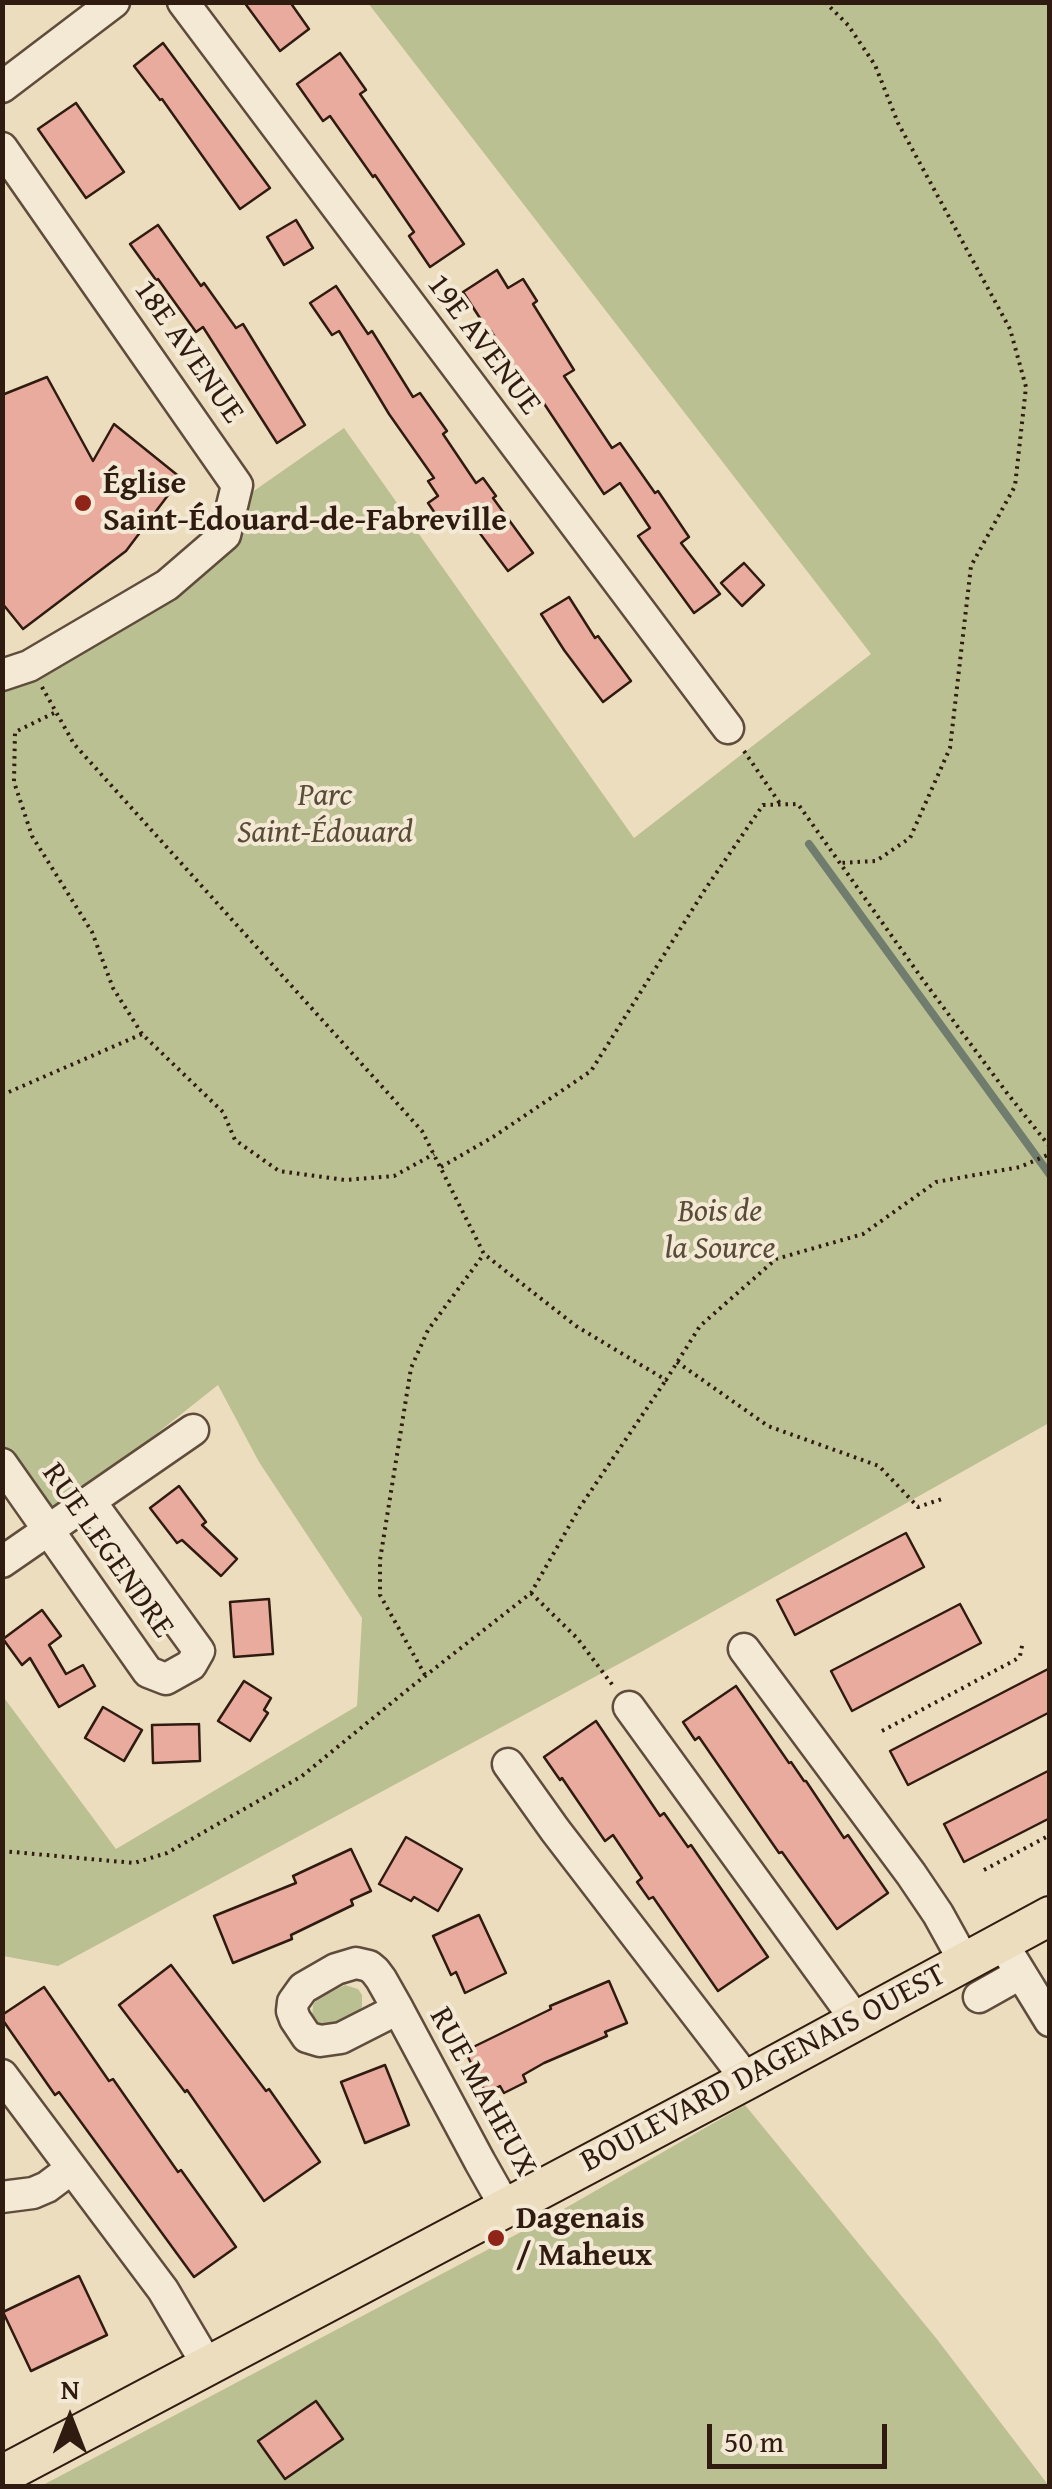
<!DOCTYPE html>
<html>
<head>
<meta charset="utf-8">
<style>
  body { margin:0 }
  #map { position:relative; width:1052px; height:2489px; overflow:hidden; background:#edddbf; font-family:"Gentium Book Plus",serif }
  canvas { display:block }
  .frame { position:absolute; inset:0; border:5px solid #301b11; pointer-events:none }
  .north { position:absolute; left:20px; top:2369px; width:100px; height:100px; -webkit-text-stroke:8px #f3e9d5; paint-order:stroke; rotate:0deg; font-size:28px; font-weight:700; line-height:40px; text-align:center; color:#301b11 }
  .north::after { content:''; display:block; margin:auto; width:35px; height:45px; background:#301b11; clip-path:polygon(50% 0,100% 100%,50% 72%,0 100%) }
  .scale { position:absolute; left:707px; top:2424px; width:180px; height:45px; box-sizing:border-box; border:5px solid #301b11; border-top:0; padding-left:12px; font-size:30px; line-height:35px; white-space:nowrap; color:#301b11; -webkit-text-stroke:8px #f3e9d5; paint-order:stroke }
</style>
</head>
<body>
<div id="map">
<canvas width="1052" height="2489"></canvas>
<div class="frame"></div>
<div class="north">N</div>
<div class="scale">50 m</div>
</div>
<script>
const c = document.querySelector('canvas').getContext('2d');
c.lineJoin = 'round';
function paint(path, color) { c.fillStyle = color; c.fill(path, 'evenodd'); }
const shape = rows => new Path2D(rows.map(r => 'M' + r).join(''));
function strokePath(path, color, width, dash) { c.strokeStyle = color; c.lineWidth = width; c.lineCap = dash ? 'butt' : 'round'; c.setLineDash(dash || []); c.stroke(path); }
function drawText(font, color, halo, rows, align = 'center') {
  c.font = font + ' "Gentium Book Plus",serif'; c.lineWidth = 8; c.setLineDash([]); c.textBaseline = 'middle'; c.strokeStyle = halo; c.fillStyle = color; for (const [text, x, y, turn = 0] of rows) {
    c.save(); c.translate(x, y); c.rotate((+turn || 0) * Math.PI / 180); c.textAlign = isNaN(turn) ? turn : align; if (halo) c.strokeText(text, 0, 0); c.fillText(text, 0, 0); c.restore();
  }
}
paint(shape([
  [368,3,1049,3,1049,1423,641,1652,58,1966,3,1956,2,1695,116,1849,357,1706,362,1618,259,1462,218,1385,84,1491,45,1516,3,1458,3,665,215,558,238,502,344,428,634,838,871,654],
  [345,1985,358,1989,362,1995,362,2007,356,2013,331,2026,319,2025,312,2018,313,2005,317,1999],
  [745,2105,936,2338,1049,2486,41,2486,555,2214]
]), '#bac091');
strokePath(shape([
  [809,844,1050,1175]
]), '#707c6e', 8);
const building = shape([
  [244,2,290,2,309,29,280,51,244,2],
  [163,43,270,188,240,209,162,99,160,100,134,66,163,43],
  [340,53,366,90,360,94,464,244,430,267,409,236,414,232,375,175,373,177,330,116,323,121,297,84,340,53],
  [76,103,124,172,86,198,38,129,76,103],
  [296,220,313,248,284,265,267,237,296,220],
  [158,225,201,286,204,283,236,328,243,324,305,425,277,443,203,327,196,332,158,279,156,280,130,244,158,225],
  [497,270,508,288,523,279,537,301,533,304,574,370,564,376,612,448,620,443,655,493,658,491,689,537,681,543,720,594,694,613,638,536,650,528,620,483,604,494,537,393,532,397,491,331,489,332,463,292,497,270],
  [336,286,368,334,372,331,413,397,420,393,447,431,443,434,476,483,483,478,496,496,493,498,533,553,508,571,467,516,458,522,453,515,441,522,428,503,438,496,428,481,434,478,389,414,339,331,332,335,310,303,336,286],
  [47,377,93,461,114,424,181,478,126,551,23,629,2,603,2,395,47,377],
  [744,563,764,585,742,606,721,583,744,563],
  [569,597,595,638,598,636,631,681,603,702,564,650,541,614,569,597],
  [179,1486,206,1522,202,1525,237,1559,221,1576,182,1540,177,1543,150,1508,179,1486],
  [906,1533,924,1567,795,1635,777,1600,906,1533],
  [269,1599,273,1654,234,1657,230,1602,269,1599],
  [960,1604,981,1643,852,1711,831,1671,960,1604],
  [42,1610,61,1636,49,1645,66,1674,83,1665,95,1686,59,1707,30,1658,22,1665,3,1639,42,1610],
  [1050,1668,1050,1712,908,1785,890,1751,1050,1668],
  [244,1681,271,1698,264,1710,268,1713,250,1741,218,1721,244,1681],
  [736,1686,789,1763,791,1762,804,1781,806,1781,844,1838,848,1835,888,1893,837,1929,782,1852,779,1853,699,1737,695,1740,683,1722,736,1686],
  [103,1707,142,1730,124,1761,85,1738,103,1707],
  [596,1721,660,1816,664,1813,688,1847,691,1845,768,1957,718,1991,653,1897,649,1899,637,1882,642,1878,613,1835,605,1841,562,1778,560,1780,544,1757,596,1721],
  [199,1724,200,1761,153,1763,152,1725,199,1724],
  [1050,1770,1050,1818,964,1862,944,1824,1050,1770],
  [406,1837,462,1869,438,1911,414,1897,411,1901,379,1884,406,1837],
  [351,1849,371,1891,351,1900,353,1905,291,1935,292,1939,233,1963,214,1916,296,1883,293,1876,351,1849],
  [479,1915,506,1973,465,1993,456,1972,451,1975,433,1936,479,1915],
  [171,1965,266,2091,269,2089,320,2162,264,2201,187,2090,185,2092,119,2005,171,1965],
  [609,1981,627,2023,605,2032,607,2036,544,2063,523,2075,526,2082,504,2093,500,2086,486,2093,465,2051,551,2009,550,2006,609,1981],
  [44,1987,109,2081,113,2079,178,2172,181,2170,236,2247,194,2277,59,2092,55,2095,2,2019,2,2015,44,1987],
  [385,2065,409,2125,365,2143,341,2082,385,2065],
  [79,2276,107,2335,31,2371,3,2312,79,2276],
  [316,2401,343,2439,285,2479,258,2441,316,2401]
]);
paint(building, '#e9ab9d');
strokePath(building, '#301b11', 2.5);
const minor = shape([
  [183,2,728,728],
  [2,87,114,2],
  [2,148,237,485,225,535,167,585,29,666,2,675],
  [2,1464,148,1672,166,1679,191,1665,199,1651,90,1501],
  [2,1562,193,1430],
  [744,1649,911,1874,938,1914,964,1961],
  [629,1707,856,2020],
  [508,1764,555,1830,747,2080],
  [1001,1941,1050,2021],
  [979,1997,1020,1974],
  [398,2009,341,2038,320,2041,307,2037,295,2019,292,2011,293,2002,303,1988,336,1969,356,1963,369,1966,375,1971,381,1979,398,2009,480,2162,506,2208],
  [2,2075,163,2290,208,2366],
  [2,2197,33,2193,47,2187,71,2169]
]);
const major = shape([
  [2,2475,747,2080,1050,1916]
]);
strokePath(minor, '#5f4c3c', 35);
strokePath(major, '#301b11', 42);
strokePath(shape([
  [825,2,848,25,875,65,898,123,1010,329,1026,387,1015,486,971,566,950,748,910,838,876,861,839,863],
  [42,687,74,744,422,1131,484,1254,576,1326,666,1380,700,1326,776,1259,863,1234,936,1182,1020,1167,1050,1154],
  [54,713,15,732,14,782,32,836,92,932,113,988,142,1034,223,1112,235,1140,279,1171,345,1180,394,1176,434,1154],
  [744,751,781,805],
  [2,1095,142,1034],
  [441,1167,493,1137,591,1071,706,888,763,805,798,804,923,980,1007,1093,1050,1147],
  [677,1362,768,1426,879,1466,918,1507,945,1498],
  [531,1593,577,1638,614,1687],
  [425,1675,380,1595,380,1560,411,1368,428,1330,484,1254],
  [882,1731,1015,1660,1020,1656,1023,1641],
  [2,1851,134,1863,167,1853,302,1776,411,1687,531,1593,580,1507,666,1380],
  [984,1870,1050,1835]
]), '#301b11', 4, [2.5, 5]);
strokePath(minor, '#f3e9d5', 30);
strokePath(major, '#edddbf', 38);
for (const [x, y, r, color] of [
  [83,503,10,"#8f2418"],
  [496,2238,10,"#8f2418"]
]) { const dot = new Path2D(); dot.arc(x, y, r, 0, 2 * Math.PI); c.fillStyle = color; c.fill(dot); strokePath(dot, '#f3e9d5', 4); }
drawText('32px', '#301b11', '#f3e9d5', [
  ["19E AVENUE",483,345,53],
  ["18E AVENUE",188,352,55],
  ["RUE LEGENDRE",107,1551,55],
  ["BOULEVARD DAGENAIS OUEST",764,2069,-28],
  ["RUE MAHEUX",482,2092,61]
]);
drawText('bold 32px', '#301b11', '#f3e9d5', [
  ["Église",103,485],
  ["Saint-Édouard-de-Fabreville",103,522],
  ["Dagenais",516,2220],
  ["/ Maheux",516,2257]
], 'left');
drawText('italic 32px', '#594d37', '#f3e9d5', [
  ["Parc",325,797],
  ["Saint-Édouard",325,834],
  ["Bois de",720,1213],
  ["la Source",720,1250]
]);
</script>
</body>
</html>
